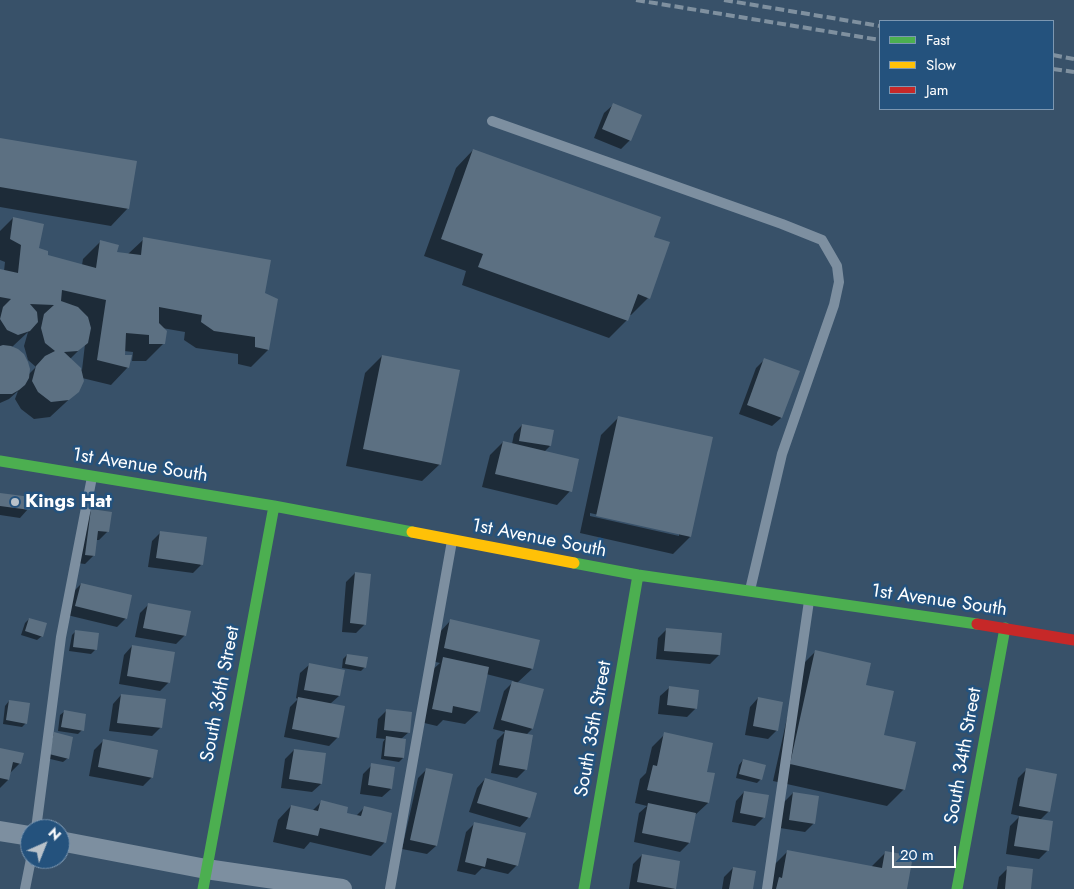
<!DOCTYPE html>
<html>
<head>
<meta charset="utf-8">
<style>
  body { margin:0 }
  #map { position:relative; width:1074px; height:889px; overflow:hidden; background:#385169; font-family:Jost,sans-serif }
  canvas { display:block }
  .legend { position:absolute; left:879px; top:20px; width:175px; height:90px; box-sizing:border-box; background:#24527d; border:1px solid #7c97b1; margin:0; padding:6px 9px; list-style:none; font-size:15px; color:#fff }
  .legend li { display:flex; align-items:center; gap:10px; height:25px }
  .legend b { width:25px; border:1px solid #7c97b1 }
  .north { position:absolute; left:20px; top:819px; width:50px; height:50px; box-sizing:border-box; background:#24527d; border:1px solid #7c97b1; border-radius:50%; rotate:44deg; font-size:14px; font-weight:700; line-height:20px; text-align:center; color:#fff }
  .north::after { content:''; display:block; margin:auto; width:18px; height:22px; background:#b9c2ca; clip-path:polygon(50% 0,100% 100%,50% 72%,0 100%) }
  .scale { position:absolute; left:892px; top:846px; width:64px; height:22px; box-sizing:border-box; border:2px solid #fff; border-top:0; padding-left:6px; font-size:15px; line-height:18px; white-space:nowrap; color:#fff; -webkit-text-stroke:4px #24527d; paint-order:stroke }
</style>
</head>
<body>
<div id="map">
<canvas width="1074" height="889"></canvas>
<ul class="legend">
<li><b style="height:6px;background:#4caf50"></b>Fast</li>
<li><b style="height:6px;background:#ffc107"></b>Slow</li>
<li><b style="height:6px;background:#c62828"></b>Jam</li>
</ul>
<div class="north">N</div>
<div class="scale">20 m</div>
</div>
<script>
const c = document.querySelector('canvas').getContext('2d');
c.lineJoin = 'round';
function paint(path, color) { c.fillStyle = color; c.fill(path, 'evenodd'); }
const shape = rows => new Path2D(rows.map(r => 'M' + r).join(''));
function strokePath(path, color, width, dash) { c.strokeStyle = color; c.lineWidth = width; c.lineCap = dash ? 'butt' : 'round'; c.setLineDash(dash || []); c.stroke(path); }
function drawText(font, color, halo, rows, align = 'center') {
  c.font = font + ' Jost,sans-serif'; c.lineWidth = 5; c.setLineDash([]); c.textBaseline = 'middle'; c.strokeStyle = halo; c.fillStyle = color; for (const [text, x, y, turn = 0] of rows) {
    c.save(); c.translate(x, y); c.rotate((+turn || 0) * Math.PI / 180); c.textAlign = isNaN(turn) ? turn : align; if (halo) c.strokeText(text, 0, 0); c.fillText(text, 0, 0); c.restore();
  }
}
paint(shape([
  [613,105,630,140,621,149,594,138,604,113],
  [0,139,128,208,111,226,0,207],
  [473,150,652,238,648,298,631,315,629,315,627,320,609,338,462,285,466,271,424,256,456,168],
  [13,218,38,249,47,256,82,265,83,259,100,242,116,253,128,254,144,239,264,294,268,350,251,367,238,364,238,354,196,348,184,340,185,332,162,328,164,343,146,361,132,361,133,352,124,351,124,356,128,367,111,385,82,378,78,391,50,417,34,419,21,409,15,399,18,391,9,399,0,403,0,270,4,271,5,262,0,260,0,231],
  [28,332,24,346,28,360,36,367,28,375,12,347],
  [85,344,82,370,70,359],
  [382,356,440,464,422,481,346,466,365,373],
  [765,359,781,418,772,426,739,414,756,368],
  [619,417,690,537,673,554,580,533,601,435],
  [590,513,679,533,679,536,590,516],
  [522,425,550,446,544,452,570,491,557,505,482,487,490,455,503,442,512,444,514,434],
  [0,495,28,509,20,518,0,515],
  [92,510,108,531,99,540,95,540,94,555,85,564,77,563,83,519],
  [161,532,201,565,193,573,148,567,152,541],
  [355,573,365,624,356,633,342,632,346,582],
  [81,584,126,618,117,627,67,615,72,593],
  [149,604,185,635,176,644,135,637,140,613],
  [29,619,42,636,37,640,21,635,25,623],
  [451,620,532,669,517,683,532,729,526,735,526,769,517,778,491,773,497,740,505,732,493,729,504,691,514,681,486,674,479,711,465,724,443,720,437,726,420,722,430,672,440,663,431,661,438,634],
  [666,630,719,655,710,664,656,659,658,638],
  [76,631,95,650,91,654,69,651,72,635],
  [132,646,169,682,160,691,119,684,124,655],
  [815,652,865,686,904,789,887,806,773,781,798,669],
  [347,655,365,667,361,671,342,668,343,659],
  [309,665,339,696,330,704,338,737,329,746,284,737,290,707,298,699,296,698,300,673],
  [669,688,696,708,687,717,658,714,660,696],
  [121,695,161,727,152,736,109,731,113,704],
  [758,698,777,730,768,739,745,735,750,707],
  [9,701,26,723,22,727,3,724,5,706],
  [387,710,409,732,401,739,403,758,399,762,381,759,383,742,385,739,376,738,378,719],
  [65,711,82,730,78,734,58,731,60,715],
  [54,734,68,758,63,762,46,758,50,738],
  [665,734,705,773,708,803,694,816,689,843,680,852,634,842,639,813,647,806,635,803,640,779,646,773,652,747],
  [103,741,152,777,143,786,89,776,94,750],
  [0,749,20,763,9,774,8,780,0,788],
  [294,750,321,784,312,792,281,788,285,759],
  [743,760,761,779,757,783,736,778,739,765],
  [372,765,391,789,382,797,360,794,363,774],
  [427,769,436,846,427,854,402,849,418,778],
  [1027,769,1049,811,1040,820,1048,850,1039,859,1006,854,1010,826,1020,816,1011,814,1018,778],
  [485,779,535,794,528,818,520,827,469,812,477,788],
  [744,792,764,817,755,826,732,822,736,801],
  [793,793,814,823,805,832,780,828,784,802],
  [321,802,345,814,356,816,364,808,391,814,384,843,371,856,310,842,304,849,273,842,278,820,291,806,312,811],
  [475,823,517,865,508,874,482,868,475,875,457,871,466,832],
  [787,852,871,867,886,852,906,889,766,889,770,869],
  [642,855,675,888,674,889,629,889,633,864],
  [733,868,752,889,722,889,724,877],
  [1008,868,1030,889,997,889,999,877]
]), '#0007');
paint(shape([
  [613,103,642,115,631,141,602,129],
  [0,138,137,161,129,209,0,187],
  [473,149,661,217,654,237,670,242,650,299,638,294,628,321,478,267,483,254,441,239],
  [13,217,44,224,39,248,48,251,48,255,96,268,100,240,119,245,117,252,141,255,143,237,271,260,265,293,278,299,269,350,255,347,255,337,214,331,201,322,202,315,159,307,159,323,167,331,165,344,149,344,149,335,126,333,125,355,132,355,129,368,97,360,106,300,62,290,61,301,78,307,88,317,91,328,88,343,78,351,64,352,81,368,84,381,79,392,69,400,51,402,38,392,32,381,36,366,45,356,55,351,45,343,41,328,44,314,54,305,30,304,37,312,38,322,30,331,18,335,7,330,0,319,3,307,11,299,0,297,0,269,18,273,21,245,10,239],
  [3,345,11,346,18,349,24,354,28,362,30,369,29,378,25,385,19,390,12,394,0,394,0,346],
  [382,355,460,370,441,465,363,449],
  [764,358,800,371,782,418,747,405],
  [618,416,713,437,691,537,596,516],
  [522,424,554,430,551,446,519,441],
  [503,441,579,459,572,492,495,474],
  [0,493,31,497,30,510,0,506],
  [91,509,112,512,109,532,98,531,95,556,85,555],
  [160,531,207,537,203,565,156,558],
  [355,572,371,574,366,625,350,623],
  [81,583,132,595,127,619,75,606],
  [148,603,191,611,186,636,143,628],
  [29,618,47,623,43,637,25,631],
  [450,619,540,640,533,669,444,648],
  [666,628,722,633,720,655,664,651],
  [75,630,99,633,97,650,73,647],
  [132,645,175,652,170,683,127,676],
  [815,650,871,663,866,685,894,691,884,735,916,742,905,790,790,764],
  [347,654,368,657,366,668,345,664],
  [443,657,489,667,480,712,453,706,452,713,432,709],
  [309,663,345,670,340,696,304,690],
  [512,681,544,689,533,729,501,720],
  [669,686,699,690,697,709,667,705],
  [121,694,166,699,162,728,117,723],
  [298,697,345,706,339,738,292,729],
  [758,697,783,702,778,731,753,726],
  [9,700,30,703,27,724,6,720],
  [386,709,412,712,410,733,384,730],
  [64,710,86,714,84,731,61,727],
  [505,730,533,735,527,770,499,765],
  [54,732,73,737,69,759,49,754],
  [664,732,713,743,707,772,715,773,709,803,647,790,653,765,657,766],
  [386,736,406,739,404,758,384,756],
  [103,739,158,750,153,778,98,767],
  [0,748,24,753,21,764,13,762,9,780,0,778],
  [294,749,326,753,322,784,289,779],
  [743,759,766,765,762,780,739,774],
  [371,763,395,767,392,789,368,785],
  [426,768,453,774,437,846,410,840],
  [1026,768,1057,774,1050,812,1019,806],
  [485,778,537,793,530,818,477,803],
  [744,791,769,795,765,818,740,813],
  [793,792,819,796,815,824,789,820],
  [321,800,348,807,347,813,361,816,364,806,392,813,386,843,320,828,318,836,286,829,291,805,318,811],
  [648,803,696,813,690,843,642,833],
  [1019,816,1053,821,1049,851,1014,846],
  [474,822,526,833,518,866,487,858,485,867,465,862],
  [787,850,882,868,885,851,913,856,907,889,776,889,779,877,782,878],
  [642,854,680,861,676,889,637,882],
  [1007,866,1033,869,1031,889,1005,889],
  [733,867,756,871,753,889,729,889]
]), '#5c7082');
strokePath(shape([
  [492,121,782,224,822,240,837,266,839,282,834,305,782,454,750,590],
  [36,829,61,637,92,477],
  [25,889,31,859],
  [390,889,452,541],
  [767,889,809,601]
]), '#7d8fa0', 10);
strokePath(shape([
  [0,831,30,836],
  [60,841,206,869,342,889]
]), '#7d8fa0', 20);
strokePath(shape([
  [0,461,274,506,412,532],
  [574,563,638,575,977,624],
  [203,889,274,506],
  [584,889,638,575],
  [957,889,1005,628]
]), '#4caf50', 11);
strokePath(shape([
  [412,532,574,563]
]), '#ffc107', 11);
strokePath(shape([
  [977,624,1074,640]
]), '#c62828', 11);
strokePath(shape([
  [636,0,880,40],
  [724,0,880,26],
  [1053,55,1074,59],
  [1053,69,1074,72]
]), '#7f909f', 4, [9, 4]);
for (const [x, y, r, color] of [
  [15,502,5,"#b9c2ca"]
]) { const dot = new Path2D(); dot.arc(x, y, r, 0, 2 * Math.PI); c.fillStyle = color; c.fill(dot); strokePath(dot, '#24527d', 2); }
drawText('19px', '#fff', '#24527d', [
  ["1st Avenue South",140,466,9],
  ["1st Avenue South",539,539,11],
  ["1st Avenue South",939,601,8],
  ["South 36th Street",221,694,-79],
  ["South 35th Street",594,729,-80],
  ["South 34th Street",964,756,-80]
]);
drawText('bold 19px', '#fff', '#24527d', [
  ["Kings Hat",25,502]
], 'left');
</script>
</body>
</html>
